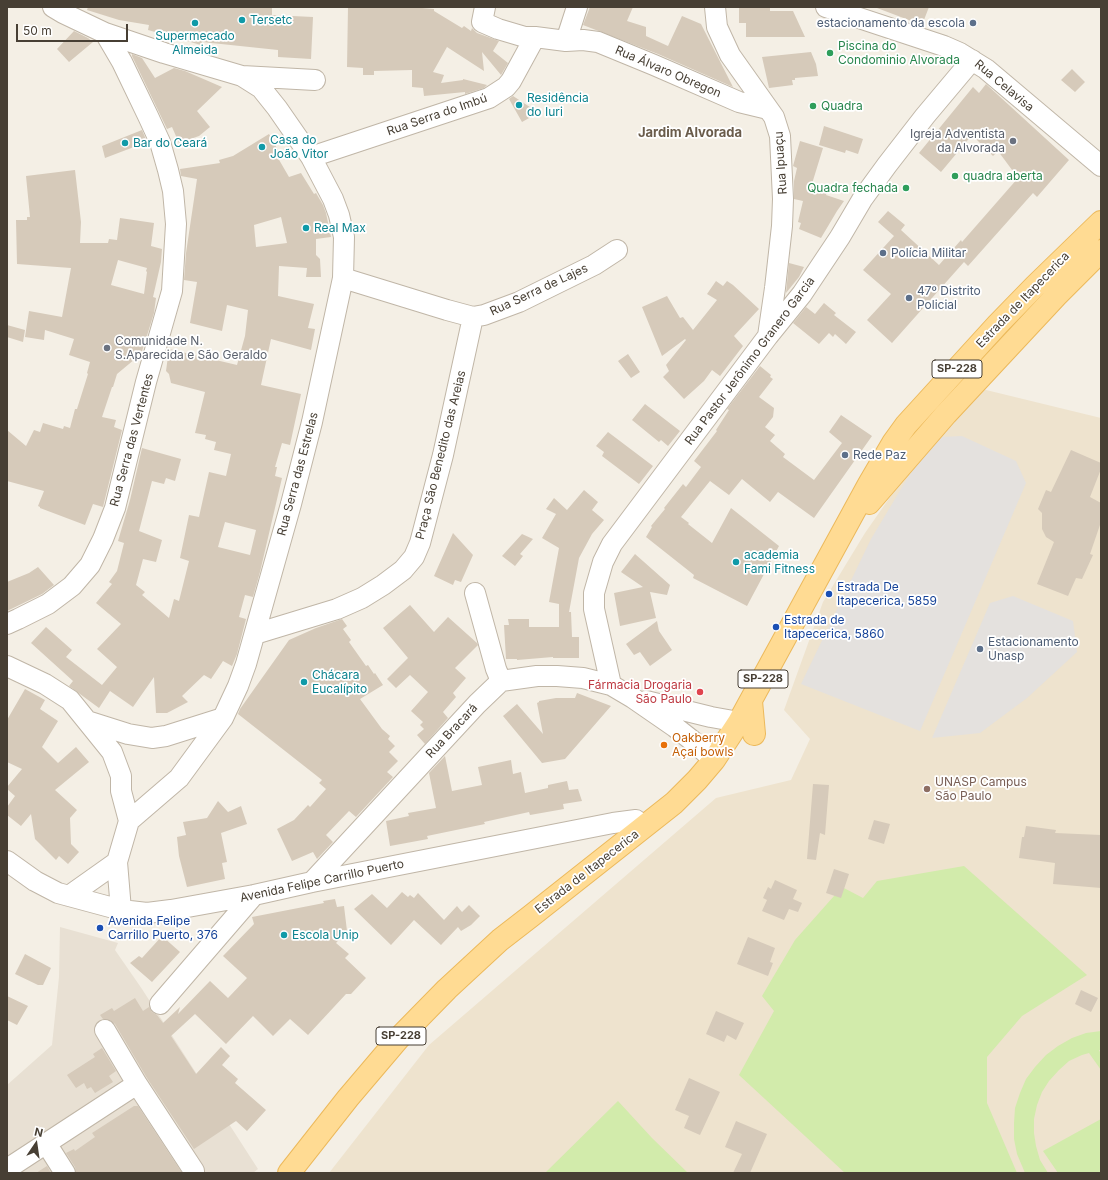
<!DOCTYPE html>
<html>
<head>
<meta charset="utf-8">
<style>
  body { margin:0 }
  #map { position:relative; width:1108px; height:1180px; overflow:hidden; background:#f4efe5; font-family:Inter,sans-serif }
  canvas { display:block }
  .frame { position:absolute; inset:0; border:8px solid #473f34; pointer-events:none }
  .north { position:absolute; left:16px; top:1124px; width:40px; height:40px; -webkit-text-stroke:3px #fff; paint-order:stroke; rotate:13deg; font-size:11px; font-weight:700; line-height:16px; text-align:center; color:#473f34 }
  .north::after { content:''; display:block; margin:auto; width:14px; height:18px; background:#473f34; clip-path:polygon(50% 0,100% 100%,50% 72%,0 100%) }
  .scale { position:absolute; left:16px; top:24px; width:112px; height:18px; box-sizing:border-box; border:2px solid #473f34; border-top:0; padding-left:5px; font-size:12px; line-height:14px; white-space:nowrap; color:#473f34; -webkit-text-stroke:3px #fff; paint-order:stroke }
</style>
</head>
<body>
<div id="map">
<canvas width="1108" height="1180"></canvas>
<div class="frame"></div>
<div class="north">N</div>
<div class="scale">50 m</div>
</div>
<script>
const c = document.querySelector('canvas').getContext('2d');
c.lineJoin = 'round';
function paint(path, color) { c.fillStyle = color; c.fill(path, 'evenodd'); }
const shape = rows => new Path2D(rows.map(r => 'M' + r).join(''));
function strokePath(path, color, width, dash) { c.strokeStyle = color; c.lineWidth = width; c.lineCap = dash ? 'butt' : 'round'; c.setLineDash(dash || []); c.stroke(path); }
function drawText(font, color, halo, rows, align = 'center') {
  c.font = font + ' Inter,sans-serif'; c.lineWidth = 3.5; c.setLineDash([]); c.textBaseline = 'middle'; c.strokeStyle = halo; c.fillStyle = color; for (const [text, x, y, turn = 0] of rows) {
    c.save(); c.translate(x, y); c.rotate((+turn || 0) * Math.PI / 180); c.textAlign = isNaN(turn) ? turn : align; if (halo) c.strokeText(text, 0, 0); c.fillText(text, 0, 0); c.restore();
  }
}
paint(shape([
  [60,927,118,943,115,950,142,989,258,1169,253,1173,7,1173,7,1085,52,1045,59,977]
]), '#e8e0d3');
paint(shape([
  [982,389,1101,418,1101,1173,329,1173,429,1045,716,798,791,780,810,739,784,710,823,602,865,533,929,441]
]), '#eee3ce');
paint(shape([
  [964,866,1087,975,1022,1016,987,1057,987,1103,1017,1173,845,1173,739,1075,774,1011,762,996,795,940,842,887,863,898,877,881],
  [1101,1031,1101,1050,1099,1050,1101,1054,1101,1070,1089,1053,1082,1055,1069,1061,1059,1070,1049,1081,1042,1092,1037,1105,1034,1119,1034,1133,1036,1146,1040,1160,1048,1173,1025,1173,1017,1154,1014,1139,1014,1123,1015,1108,1020,1093,1026,1079,1035,1067,1046,1055,1058,1046,1072,1038,1086,1033],
  [618,1101,652,1138,688,1173,545,1173],
  [1101,1119,1101,1173,1058,1173,1043,1151]
]), '#d2ebab');
paint(shape([
  [962,436,1016,461,1026,483,920,731,801,684,871,539,916,464,942,437],
  [1013,596,1073,621,1077,652,1027,698,980,733,932,738,990,603]
]), '#e4e1de');
paint(shape([
  [88,7,272,7,272,15,313,17,311,59,278,57,278,50,202,42,201,45,148,30,149,25,119,20,87,10],
  [348,7,422,7,422,8,434,9,434,11,462,28,464,26,471,31,472,28,477,33,499,41,493,51,508,63,501,75,482,52,484,71,447,47,433,72,444,75,441,83,463,80,463,79,487,85,484,88,465,94,465,92,424,96,423,88,412,87,412,70,374,71,374,75,363,75,363,68,347,67],
  [590,7,633,7,627,21,646,27,646,36,668,46,682,16,701,24,733,87,658,54,583,25],
  [739,7,770,7,770,11,793,11,805,37,746,37,746,23,739,23],
  [878,7,929,7,922,25,877,8],
  [74,31,88,38,93,42,69,62,57,49],
  [811,52,816,64,818,76,795,78,795,80,792,80,793,85,769,88,762,57],
  [132,54,142,58,155,78,174,68,185,71,222,87,197,111,210,127,199,136,179,143,172,127,167,129,132,56],
  [1072,69,1085,82,1075,92,1061,80],
  [986,84,1069,160,1037,197,1033,193,968,266,964,262,892,343,867,320,891,294,863,270,894,236,878,222,888,211,905,225,901,230,939,265,961,240,962,242,1018,178,998,151,993,156,972,135,941,172,919,153,973,87,979,93],
  [513,96,536,111,531,117,522,122,509,99],
  [824,126,863,139,858,154,846,150,845,153,819,145],
  [142,130,147,142,105,158,102,146],
  [269,134,279,152,277,153,279,157,278,158,289,177,301,173,314,194,316,193,323,205,326,213,331,237,316,239,316,255,320,259,321,277,306,277,307,268,279,266,278,296,314,304,308,328,315,329,311,350,271,339,261,385,301,394,290,445,282,443,275,467,277,467,275,476,282,478,260,572,253,597,245,595,239,617,246,619,237,654,232,666,223,661,211,679,204,675,182,696,188,702,167,713,156,713,154,677,133,707,110,691,99,708,69,686,73,681,31,643,46,627,72,650,66,657,102,685,117,667,97,649,121,624,96,603,112,584,109,582,117,571,124,543,118,541,130,500,142,448,181,459,175,481,166,478,164,484,152,481,139,531,162,540,156,562,143,559,136,585,145,592,142,595,169,618,174,599,179,601,189,561,180,558,189,515,199,517,209,472,226,476,231,454,214,450,216,442,205,439,206,435,195,433,205,392,171,383,169,374,166,371,169,349,237,365,245,336,248,310,227,305,222,331,190,323,197,282,184,280,186,253,197,179,181,176,180,169,220,163,219,160,233,156],
  [281,217,287,243,256,247,254,225],
  [225,522,256,530,250,555,218,547],
  [800,141,823,148,811,187,827,192,826,195,844,201,837,211,821,238,799,229,801,223,798,222,803,201,794,199,794,181,797,168,793,166],
  [75,170,81,222,80,243,108,243,109,239,117,240,120,218,154,223,151,246,162,249,161,262,153,297,156,298,154,313,145,342,141,354,117,374,113,387,112,387,102,417,116,420,114,427,122,430,103,507,93,504,85,525,40,508,40,507,38,506,44,491,7,481,7,430,26,446,34,430,40,432,43,423,63,429,64,426,70,428,75,409,77,409,88,374,87,373,90,362,69,355,74,339,45,330,44,340,25,337,29,311,62,317,71,268,17,264,16,220,27,220,27,217,30,217,26,176],
  [118,260,147,268,146,271,147,272,144,294,111,285],
  [789,263,804,267,799,277,786,293],
  [716,281,723,286,727,281,733,285,759,309,734,336,743,346,720,376,712,370,704,381,684,399,663,377,669,371,666,365,686,340,685,339,662,356,642,307,667,296,680,318,683,317,693,330,717,300,707,294],
  [824,303,836,313,834,315,856,332,846,344,835,334,833,337,829,333,819,344,793,323,806,307,815,314],
  [7,325,25,330,23,342,7,337],
  [628,354,640,372,631,378,618,361],
  [760,366,771,375,770,377,773,379,759,397,774,408,773,417,765,427,775,435,770,441,785,454,783,457,814,480,842,443,829,432,841,415,872,436,814,518,778,492,770,502,742,479,729,495,710,481,681,517,689,523,688,524,712,543,731,508,779,546,747,606,693,578,694,575,646,537,652,527,651,526,665,509,664,508,683,484,686,487,701,467,694,461,717,431,716,430,729,410,727,409],
  [645,404,680,431,668,446,661,440,659,442,632,420],
  [608,432,653,466,639,484,602,456,604,452,596,446],
  [1071,450,1101,463,1101,469,1090,497,1101,503,1101,522,1090,554,1093,555,1082,579,1076,578,1068,596,1037,584,1054,542,1046,537,1042,529,1042,513,1038,509,1046,490,1051,492],
  [584,490,598,502,592,510,604,520,592,534,579,558,569,612,571,612,572,637,579,637,579,658,553,658,553,657,517,660,517,659,506,659,504,625,509,625,508,619,529,619,529,627,559,627,559,604,549,602,559,548,542,538,556,514,546,509,554,498,567,510],
  [453,533,473,555,461,582,455,580,453,585,434,576],
  [522,534,533,539,520,554,523,556,515,566,502,556],
  [635,554,670,585,667,595,650,592,656,618,620,626,614,593,643,587,621,572],
  [38,567,54,585,42,594,7,611,7,582,29,573],
  [410,605,434,632,448,617,477,643,478,645,455,668,466,678,453,693,456,697,443,712,448,718,425,744,417,735,424,729,420,725,423,722,411,711,428,692,410,675,396,688,387,679,408,658,383,628],
  [342,619,347,626,343,629,351,640,349,642,366,666,368,665,374,674,375,673,383,685,360,699,382,729,390,736,388,739,395,746,389,752,398,761,387,772,393,777,356,817,349,811,326,835,333,842,317,859,313,852,292,861,277,829,294,820,308,805,310,807,326,789,319,783,322,780,238,714,240,709,289,640,316,628],
  [657,621,659,631,672,650,650,666,640,652,634,655,626,644],
  [25,689,45,700,40,709,58,721,42,747,58,763,76,747,89,762,55,790,77,810,70,818,71,844,79,852,68,864,59,856,56,860,35,839,31,814,21,826,7,815,7,807,15,796,7,789,7,787,22,769,7,762,7,720],
  [577,693,611,706,565,759,542,763,503,716,517,704,543,734,537,703,539,702,539,701,556,698,575,698],
  [445,756,452,791,482,785,478,767,511,760,513,774,521,772,525,793,548,788,548,785,567,781,569,790,578,789,582,801,563,804,564,809,530,815,529,812,484,822,485,824,427,836,428,839,390,846,386,821,409,816,408,813,436,808,429,773],
  [813,784,829,785,825,835,820,833,816,860,807,859],
  [218,801,228,812,241,806,247,824,221,833,227,862,222,863,225,879,187,887,179,856,177,837,186,835,183,822,207,818],
  [874,820,890,824,884,844,868,839],
  [1026,826,1056,830,1055,833,1101,835,1101,888,1053,884,1055,863,1019,858,1022,837,1024,837],
  [834,869,849,874,841,898,826,893],
  [775,880,797,890,793,899,802,903,798,912,789,909,784,920,762,911,767,900,763,898,768,887,771,889],
  [402,892,408,897,410,895,414,898,418,893,444,920,457,906,462,912,469,905,480,916,471,925,461,931,458,927,441,945,414,920,391,945,354,909,372,894,387,908],
  [335,899,337,907,344,906,347,931,336,943,349,954,345,958,366,978,351,994,346,994,308,1035,290,1019,273,1036,253,1016,226,1044,195,1014,171,1036,196,1074,221,1047,230,1056,222,1065,238,1079,235,1083,266,1110,247,1131,236,1121,194,1149,147,1078,115,1024,110,1020,103,1019,100,1015,112,1008,114,1011,135,998,143,1011,149,1007,152,1012,157,1015,163,1023,180,1007,178,1014,210,981,228,998,247,978,223,956,254,924,252,917,324,903,323,901],
  [162,936,180,952,152,982,130,963,139,956,142,958],
  [748,937,775,948,770,962,773,963,768,976,737,964],
  [25,954,51,968,43,985,38,985,15,974],
  [1081,990,1098,998,1091,1012,1075,1004],
  [7,996,28,1006,17,1025,7,1020],
  [716,1011,744,1023,736,1040,727,1035,724,1042,706,1034],
  [102,1048,116,1071,109,1076,113,1082,95,1093,91,1087,87,1089,84,1083,76,1088,67,1075,95,1057,93,1054],
  [689,1078,720,1092,700,1135,684,1128,689,1116,675,1110],
  [134,1106,138,1106,182,1173,76,1173,75,1167,66,1153,74,1149,75,1151,95,1137,92,1133],
  [736,1121,767,1134,750,1173,733,1173,742,1154,725,1147],
  [47,1166,51,1173,36,1173]
]), '#d6caba');
const minor = shape([
  [53,7,63,13,105,33,164,53,242,76,315,80],
  [485,7,482,22,498,29,525,37,535,37,566,41,583,40,598,42,654,65,739,102,768,109],
  [715,7,717,27,730,55,774,117,780,136,783,199,782,226,775,288,768,336],
  [826,7,944,46,960,53,986,69,1101,166],
  [566,41,577,7],
  [311,157,489,98,506,87,511,81,535,37],
  [343,278,447,310,473,317,484,315,519,302,594,265,617,250],
  [475,593,496,669,501,681],
  [7,624,18,619,48,604,72,586,90,565,103,539,115,508,146,382,172,291,176,224,173,191,168,170,160,142,148,116,122,62,105,33],
  [255,634,337,609,362,598,383,585,403,570,414,557,420,543,443,455,473,317],
  [7,666,45,684,70,700,112,752,121,776,121,791,129,821],
  [611,685,594,609,594,593,603,562,612,544,768,336,802,294,840,237,863,198,887,165,925,116,972,60],
  [646,701,711,717,739,722],
  [87,721,128,734,152,738,166,736,223,718],
  [7,861,35,881,58,893,121,910,147,913,171,910,254,895,312,882,613,823,636,820,644,827],
  [312,882,477,704,501,681,537,676,557,676,583,678,611,685,633,698,675,727,694,742,714,760],
  [69,896,117,862],
  [121,910,117,862,129,821,179,778,223,718,238,686,246,664,291,504,312,422,343,278,344,237,339,215,333,199,311,157,277,108,261,88,242,76],
  [160,1004,254,895],
  [105,1030,137,1084,194,1171],
  [46,1143,65,1173],
  [7,1169,137,1084]
]);
const major = shape([
  [869,503,946,414,1056,296,1101,251],
  [751,701,754,734],
  [289,1173,348,1098,399,1038,447,989,500,940,531,916,674,803,697,780,714,760,739,722,869,484,893,443,906,425,998,324,1035,286,1101,222]
]);
strokePath(minor, '#c0b6a7', 22);
strokePath(major, '#ecb95b', 24);
strokePath(minor, '#fff', 20);
strokePath(major, '#ffdb93', 22);
for (const [x, y, r, color] of [
  [242,20,4,"#0f9aa8"],
  [195,23,4,"#0f9aa8"],
  [973,23,4,"#5c6f8a"],
  [830,53,4,"#2e9e5b"],
  [519,105,4,"#0f9aa8"],
  [813,106,4,"#2e9e5b"],
  [1013,141,4,"#6b7280"],
  [125,143,4,"#0f9aa8"],
  [262,147,4,"#0f9aa8"],
  [955,176,4,"#2e9e5b"],
  [906,188,4,"#2e9e5b"],
  [306,228,4,"#0f9aa8"],
  [883,253,4,"#5c6f8a"],
  [909,298,4,"#5c6f8a"],
  [107,348,4,"#6b7280"],
  [845,455,4,"#5c6f8a"],
  [736,562,4,"#0f9aa8"],
  [829,594,4,"#1a4fb4"],
  [776,627,4,"#1a4fb4"],
  [980,649,4,"#5c6f8a"],
  [304,682,4,"#0f9aa8"],
  [700,692,4,"#e0444e"],
  [664,745,4,"#e8710a"],
  [927,789,4,"#8d6e63"],
  [100,928,4,"#1a4fb4"],
  [284,935,4,"#0f9aa8"]
]) { const dot = new Path2D(); dot.arc(x, y, r, 0, 2 * Math.PI); c.fillStyle = color; c.fill(dot); strokePath(dot, '#fff', 1.5); }
for (const [x, y, w] of [
  [957,369,50],
  [763,679,50],
  [401,1036,50]
]) { const box = new Path2D(); box.roundRect(x - w / 2, y - 9, w, 18, 3); c.fillStyle = '#fff'; c.fill(box); strokePath(box, '#473f34', 1); }
drawText('bold 11px', '#473f34', null, [
  ["SP-228",957,369],
  ["SP-228",763,679],
  ["SP-228",401,1036]
]);
drawText('12px', '#0d838f', '#fff', [
  ["Tersetc",250,20],
  ["Supermecado",195,36,"center"],
  ["Almeida",195,50,"center"],
  ["Residência",527,98],
  ["do Iuri",527,112],
  ["Casa do",270,140],
  ["João Vitor",270,154],
  ["Bar do Ceará",133,143],
  ["Real Max",314,228],
  ["academia",744,555],
  ["Fami Fitness",744,569],
  ["Chácara",312,675],
  ["Eucalípito",312,689],
  ["Escola Unip",292,935]
], 'left');
drawText('12px', '#4e5e75', '#fff', [
  ["estacionamento da escola",965,23,"right"],
  ["Polícia Militar",891,253],
  ["47º Distrito",917,291],
  ["Policial",917,305],
  ["Rede Paz",853,455],
  ["Estacionamento",988,642],
  ["Unasp",988,656]
], 'left');
drawText('12px', '#27864d', '#fff', [
  ["Piscina do",838,46],
  ["Condominio Alvorada",838,60],
  ["Quadra",821,106],
  ["quadra aberta",963,176],
  ["Quadra fechada",898,188,"right"]
], 'left');
drawText('12px', '#473f34', '#fff', [
  ["Rua Álvaro Obregon",668,72,23],
  ["Rua Celavisa",1004,86,40],
  ["Rua Serra do Imbú",437,115,-19],
  ["Rua Ipuaçu",781,163,-94],
  ["Rua Serra de Lajes",539,290,-25],
  ["Estrada de Itapecerica",1023,300,-46],
  ["Rua Pastor Jerônimo Granero Garcia",750,361,-53],
  ["Rua Serra das Vertentes",132,440,-75],
  ["Praça São Benedito das Areias",441,455,-76],
  ["Rua Serra das Estrelas",298,474,-75],
  ["Rua Bracará",452,731,-47],
  ["Estrada de Itapecerica",587,872,-38],
  ["Avenida Felipe Carrillo Puerto",322,881,-12]
]);
drawText('12px', '#5b616d', '#fff', [
  ["Igreja Adventista",1005,134],
  ["da Alvorada",1005,148],
  ["Comunidade N.",115,341,"left"],
  ["S.Aparecida e São Geraldo",115,355,"left"]
], 'right');
drawText('12px', '#164399', '#fff', [
  ["Estrada De",837,587],
  ["Itapecerica, 5859",837,601],
  ["Estrada de",784,620],
  ["Itapecerica, 5860",784,634],
  ["Avenida Felipe",108,921],
  ["Carrillo Puerto, 376",108,935]
], 'left');
drawText('12px', '#be3a42', '#fff', [
  ["Fármacia Drogaria",692,685],
  ["São Paulo",692,699]
], 'right');
drawText('12px', '#c56008', '#fff', [
  ["Oakberry",672,738],
  ["Açaí bowls",672,752]
], 'left');
drawText('12px', '#785e54', '#fff', [
  ["UNASP Campus",935,782],
  ["São Paulo",935,796]
], 'left');
drawText('bold 13px', '#6a5c4b', '#fff', [
  ["Jardim Alvorada",690,133]
]);
</script>
</body>
</html>
